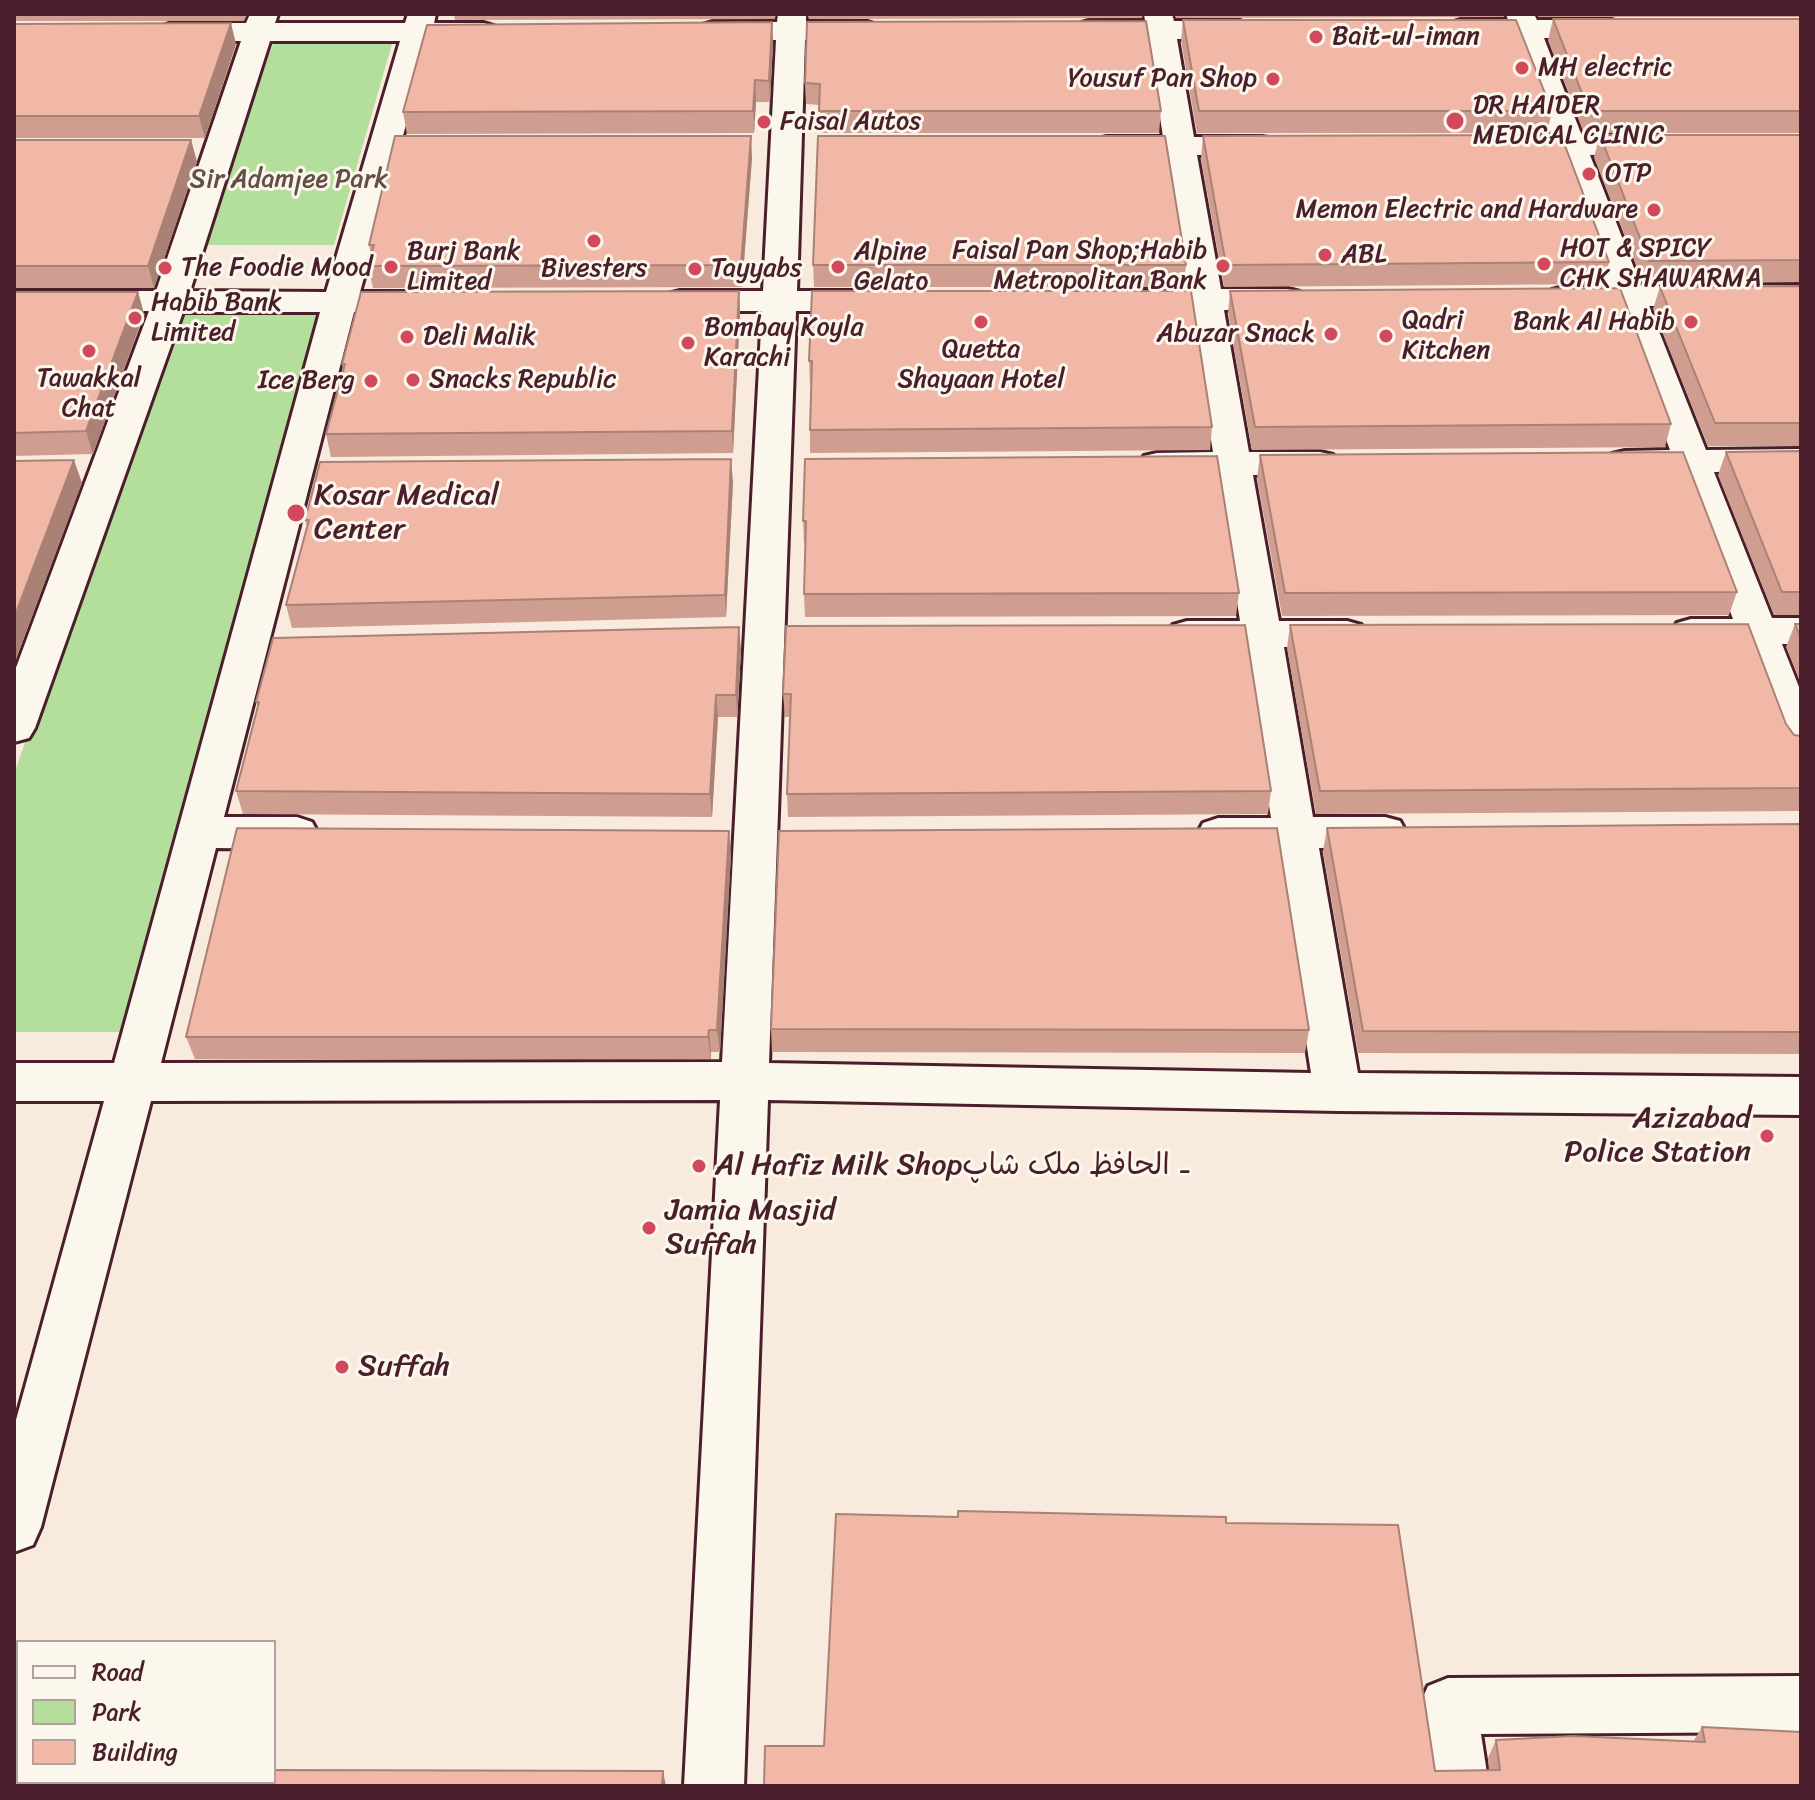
<!DOCTYPE html>
<html>
<head>
<meta charset="utf-8">
<style>
  body { margin:0 }
  #map { position:relative; width:1815px; height:1800px; overflow:hidden; background:#f9eade; font-family:Sriracha,sans-serif }
  canvas { display:block }
  .frame { position:absolute; inset:0; border:16px solid #4a1f2b; pointer-events:none }
  .legend { position:absolute; left:16px; top:1640px; width:260px; height:144px; box-sizing:border-box; background:#fbf7ec; border:2px solid #b4a19f; margin:0; padding:10px 14px; list-style:none; font-size:24px; color:#4a1f2b }
  .legend li { display:flex; align-items:center; gap:16px; height:40px }
  .legend b { width:40px; border:2px solid #b4a19f }
</style>
</head>
<body>
<div id="map">
<canvas width="1815" height="1800"></canvas>
<div class="frame"></div>
<ul class="legend">
<li><b style="height:10px;background:#fbf7ec"></b>Road</li>
<li><b style="height:22px;background:#b4de9b"></b>Park</li>
<li><b style="height:22px;background:#f1b8a7"></b>Building</li>
</ul>
</div>
<script>
const c = document.querySelector('canvas').getContext('2d');
c.lineJoin = 'round';
function paint(path, color) { c.fillStyle = color; c.fill(path, 'evenodd'); }
const shape = rows => new Path2D(rows.map(r => 'M' + r).join(''));
function strokePath(path, color, width, dash) { c.strokeStyle = color; c.lineWidth = width; c.lineCap = dash ? 'butt' : 'round'; c.setLineDash(dash || []); c.stroke(path); }
function drawText(font, color, halo, rows, align = 'center') {
  c.font = font + ' Sriracha,"Playpen Sans Arabic",sans-serif'; c.lineWidth = 6; c.setLineDash([]); c.textBaseline = 'middle'; c.strokeStyle = halo; c.fillStyle = color; for (const [text, x, y, turn = 0] of rows) {
    c.save(); c.translate(x, y); c.rotate((+turn || 0) * Math.PI / 180); c.textAlign = isNaN(turn) ? turn : align; if (halo) c.strokeText(text, 0, 0); c.fillText(text, 0, 0); c.restore();
  }
}
paint(shape([
  [273,44,392,44,334,245,201,245],
  [177,308,327,309,128,1032,14,1032,14,774]
]), '#b4de9b');
const minor = shape([
  [250,14,278,14,275,23,405,23,408,14,436,14,434,23,484,23,494,26,499,32,494,38,484,41,429,41,360,292,420,292,432,295,437,302,432,309,420,312,354,312,224,817,297,817,312,822,318,833,312,844,297,849,216,848,161,1063,722,1062,762,311,680,311,668,308,663,301,668,294,680,291,763,291,776,40,712,40,702,37,697,31,702,25,712,22,777,22,778,14,806,14,806,22,868,22,878,25,883,31,878,37,868,40,805,40,797,291,872,291,884,294,889,301,884,308,872,311,796,311,769,1063,1311,1073,1276,849,1218,850,1203,845,1197,834,1203,823,1218,818,1271,818,1244,647,1187,647,1173,643,1167,634,1173,625,1187,621,1240,621,1217,475,1157,475,1144,472,1139,464,1144,456,1157,453,1213,452,1190,310,1132,310,1120,307,1115,300,1120,293,1132,290,1187,290,1166,155,1107,155,1096,153,1091,146,1096,139,1107,137,1163,137,1148,39,1088,39,1078,36,1073,30,1078,24,1088,21,1145,21,1144,14,1172,14,1174,21,1240,21,1250,24,1255,30,1250,36,1240,39,1177,39,1194,137,1262,137,1273,139,1278,146,1273,153,1262,155,1197,155,1221,289,1288,289,1300,292,1305,299,1300,306,1288,309,1224,310,1249,452,1320,452,1333,455,1338,463,1333,471,1320,474,1253,475,1279,621,1347,621,1361,625,1367,634,1361,643,1347,647,1284,647,1313,817,1385,817,1400,821,1406,832,1400,843,1385,847,1319,848,1358,1073,1801,1077,1801,1115,1338,1111,768,1100,744,1786,684,1786,720,1100,151,1101,41,1527,33,1545,14,1552,14,1427,104,1101,14,1101,14,1063,114,1063,320,312,183,312,35,728,29,738,14,742,14,673,149,311,14,311,14,291,156,291,241,41,172,41,162,38,157,32,162,26,172,23,246,23,250,14],
  [270,41,400,41,326,292,190,291,270,41],
  [1506,14,1534,14,1537,20,1612,20,1622,23,1627,29,1622,35,1612,38,1544,38,1582,136,1658,136,1669,138,1674,145,1669,152,1658,154,1590,155,1641,286,1801,285,1801,305,1649,306,1706,450,1801,449,1801,471,1714,472,1772,618,1801,618,1801,644,1782,644,1801,692,1801,759,1786,755,1780,745,1743,645,1691,645,1677,641,1671,632,1677,623,1691,619,1733,619,1678,473,1625,473,1612,470,1607,462,1612,454,1625,451,1670,450,1616,307,1564,307,1552,304,1547,297,1552,290,1564,287,1608,287,1559,155,1503,155,1492,153,1487,146,1492,139,1503,137,1552,136,1515,38,1460,38,1450,35,1445,29,1450,23,1460,20,1508,20,1506,14],
  [1801,1676,1801,1732,1481,1734,1489,1786,1429,1786,1419,1706,1428,1686,1448,1678,1801,1676]
]);
strokePath(minor, '#4a1f2b', 6);
paint(minor, '#fbf7ec');
paint(shape([
  [14,14,247,14,244,21,14,21],
  [454,14,777,14,774,19,455,20],
  [807,14,1143,14,1142,18,809,19],
  [1174,14,1505,14,1504,17,1176,18],
  [1536,14,1801,14,1801,17,1539,17],
  [1553,19,1801,19,1801,133,1584,133,1548,40],
  [1183,20,1552,111,1547,133,1197,133,1181,41],
  [772,22,773,43,770,102,756,102,754,133,407,134,403,112],
  [14,24,236,44,205,138,14,138],
  [805,83,1161,111,1159,133,820,133,820,105,806,104],
  [1600,135,1801,135,1801,282,1643,283,1594,157],
  [1203,136,1609,262,1604,284,1224,287,1201,158],
  [14,140,191,140,197,162,154,288,14,288],
  [752,158,742,287,373,288,368,266,371,255,369,245],
  [813,265,1186,265,1184,287,814,287],
  [1801,286,1801,446,1708,446,1653,309,1660,287],
  [739,291,740,313,733,453,331,457,326,434,343,371,342,364],
  [1230,291,1671,424,1665,447,1252,450,1228,313],
  [14,292,138,292,144,314,93,454,14,456],
  [809,361,1212,427,1210,450,810,453,810,430,811,384,810,384],
  [1801,451,1801,615,1774,615,1718,475,1726,452],
  [1260,455,1737,592,1729,615,1282,616,1257,478],
  [733,482,726,617,292,628,286,605,307,526,305,520],
  [803,521,1239,593,1236,616,805,617,804,594,806,543,804,543],
  [1795,624,1801,624,1801,684,1786,647],
  [1290,625,1786,724,1794,735,1801,736,1801,811,1316,814,1287,648],
  [786,626,1271,791,1268,814,788,817,787,794,790,717,785,717,783,694],
  [741,650,737,717,718,717,712,817,243,814,236,791,258,708,256,702],
  [1801,824,1801,1054,1358,1053,1323,851,1327,828],
  [731,854,720,1052,711,1052,711,1059,195,1059,186,1037],
  [771,1029,1309,1030,1305,1053,772,1052],
  [1226,1523,1435,1771,1489,1770,1488,1758,1496,1740,1693,1742,1702,1727,1801,1786,824,1746]
]), '#cf9e90');
paint(shape([
  [772,22,773,43,770,102,769,81],
  [231,23,236,44,205,138,199,116],
  [755,80,756,102,754,133,753,111],
  [751,136,752,158,742,287,741,265],
  [191,140,197,162,154,288,148,266],
  [739,291,740,313,733,453,732,431],
  [138,292,144,314,93,454,86,431],
  [731,459,733,482,726,617,725,595],
  [74,460,82,483,14,664,14,618],
  [739,627,741,650,737,717,736,695],
  [716,695,718,717,712,817,710,794],
  [729,831,731,854,720,1052,717,1030],
  [709,1030,711,1052,711,1059,708,1037],
  [663,1771,666,1786,662,1786]
]), '#a98175');
const building = shape([
  [1553,19,1801,19,1801,111,1589,111,1553,19],
  [1183,20,1516,20,1552,111,1199,111,1183,20],
  [1146,21,1161,111,819,111,820,84,805,83,807,22,1146,21],
  [772,22,769,81,755,80,753,111,403,112,427,25,772,22],
  [231,23,199,116,14,116,14,24,231,23],
  [1561,135,1609,262,1226,265,1203,136,1561,135],
  [1600,135,1801,135,1801,260,1649,261,1600,135],
  [395,136,751,136,741,265,368,266,374,245,369,245,395,136],
  [818,136,1165,136,1186,265,813,265,818,136],
  [14,140,191,140,148,266,14,266,14,140],
  [1801,286,1801,423,1715,423,1660,287,1801,286],
  [1620,288,1671,424,1255,427,1230,291,1620,288],
  [739,291,732,431,326,434,345,364,342,364,361,292,739,291],
  [812,291,1191,291,1212,427,810,430,812,361,809,361,812,291],
  [14,292,138,292,86,431,14,433,14,292],
  [1801,451,1801,592,1782,592,1726,452,1801,451],
  [1683,452,1737,592,1285,593,1260,455,1683,452],
  [1217,456,1239,593,804,594,806,521,803,521,805,459,1217,456],
  [731,459,725,595,286,605,309,520,305,520,320,462,731,459],
  [74,460,14,618,14,461,74,460],
  [1748,624,1786,724,1794,735,1801,736,1801,788,1320,791,1290,625,1748,624],
  [1795,624,1801,624,1801,639,1795,624],
  [1245,625,1271,791,787,794,791,694,783,694,786,626,1245,625],
  [739,627,736,695,716,695,710,794,236,791,259,702,256,702,273,638,739,627],
  [1801,824,1801,1032,1363,1031,1327,828,1801,824],
  [237,828,729,831,717,1030,709,1030,708,1037,186,1037,237,828],
  [1277,828,1309,1030,771,1029,779,831,1277,828],
  [958,1511,1226,1517,1226,1523,1398,1525,1435,1771,1500,1770,1496,1740,1573,1736,1705,1742,1702,1727,1801,1732,1801,1786,764,1786,765,1746,824,1746,836,1514,958,1517,958,1511],
  [14,1769,18,1769,18,1782,274,1782,274,1770,663,1771,662,1786,14,1786,14,1769]
]);
paint(building, '#f1b8a7');
strokePath(building, '#a98175', 2);
for (const [x, y, r, color] of [
  [1316,37,8,"#d1495b"],
  [1522,68,8,"#d1495b"],
  [1273,79,8,"#d1495b"],
  [1455,121,10,"#d1495b"],
  [764,122,8,"#d1495b"],
  [1589,174,8,"#d1495b"],
  [1654,210,8,"#d1495b"],
  [594,241,8,"#d1495b"],
  [1325,255,8,"#d1495b"],
  [1544,264,8,"#d1495b"],
  [1223,266,8,"#d1495b"],
  [391,267,8,"#d1495b"],
  [838,267,8,"#d1495b"],
  [165,268,8,"#d1495b"],
  [695,269,8,"#d1495b"],
  [135,318,8,"#d1495b"],
  [981,322,8,"#d1495b"],
  [1691,322,8,"#d1495b"],
  [1331,334,8,"#d1495b"],
  [1386,336,8,"#d1495b"],
  [407,337,8,"#d1495b"],
  [688,343,8,"#d1495b"],
  [89,351,8,"#d1495b"],
  [413,380,8,"#d1495b"],
  [371,381,8,"#d1495b"],
  [296,513,10,"#d1495b"],
  [1767,1136,8,"#d1495b"],
  [699,1166,8,"#d1495b"],
  [649,1228,8,"#d1495b"],
  [342,1367,8,"#d1495b"]
]) { const dot = new Path2D(); dot.arc(x, y, r, 0, 2 * Math.PI); c.fillStyle = color; c.fill(dot); strokePath(dot, '#fbf7ec', 3); }
drawText('26px', '#4a1f2b', '#fbf7ec', [
  ["Bait-ul-iman",1332,37],
  ["MH electric",1538,68],
  ["Yousuf Pan Shop",1257,79,"right"],
  ["DR HAIDER",1473,106],
  ["MEDICAL CLINIC",1473,136],
  ["Faisal Autos",780,122],
  ["OTP",1605,174],
  ["Memon Electric and Hardware",1638,210,"right"],
  ["HOT & SPICY",1560,249],
  ["CHK SHAWARMA",1560,279],
  ["Faisal Pan Shop;Habib",1207,251,"right"],
  ["Metropolitan Bank",1207,281,"right"],
  ["Burj Bank",407,252],
  ["Limited",407,282],
  ["Alpine",854,252],
  ["Gelato",854,282],
  ["ABL",1341,255],
  ["The Foodie Mood",181,268],
  ["Bivesters",594,269,"center"],
  ["Tayyabs",711,269],
  ["Habib Bank",151,303],
  ["Limited",151,333],
  ["Qadri",1402,321],
  ["Kitchen",1402,351],
  ["Bank Al Habib",1675,322,"right"],
  ["Bombay Koyla",704,328],
  ["Karachi",704,358],
  ["Abuzar Snack",1315,334,"right"],
  ["Deli Malik",423,337],
  ["Quetta",981,350,"center"],
  ["Shayaan Hotel",981,380,"center"],
  ["Tawakkal",89,379,"center"],
  ["Chat",89,409,"center"],
  ["Snacks Republic",429,380],
  ["Ice Berg",355,381,"right"]
], 'left');
drawText('26px', '#644f47', '#fbf7ec', [
  ["Sir Adamjee Park",289,180]
]);
drawText('30px', '#4a1f2b', '#fbf7ec', [
  ["Kosar Medical",314,496],
  ["Center",314,530],
  ["Azizabad",1751,1119,"right"],
  ["Police Station",1751,1153,"right"],
  ["Al Hafiz Milk Shop۔ الحافظ ملک شاپ",715,1166],
  ["Jamia Masjid",665,1211],
  ["Suffah",665,1245],
  ["Suffah",358,1367]
], 'left');
</script>
</body>
</html>
